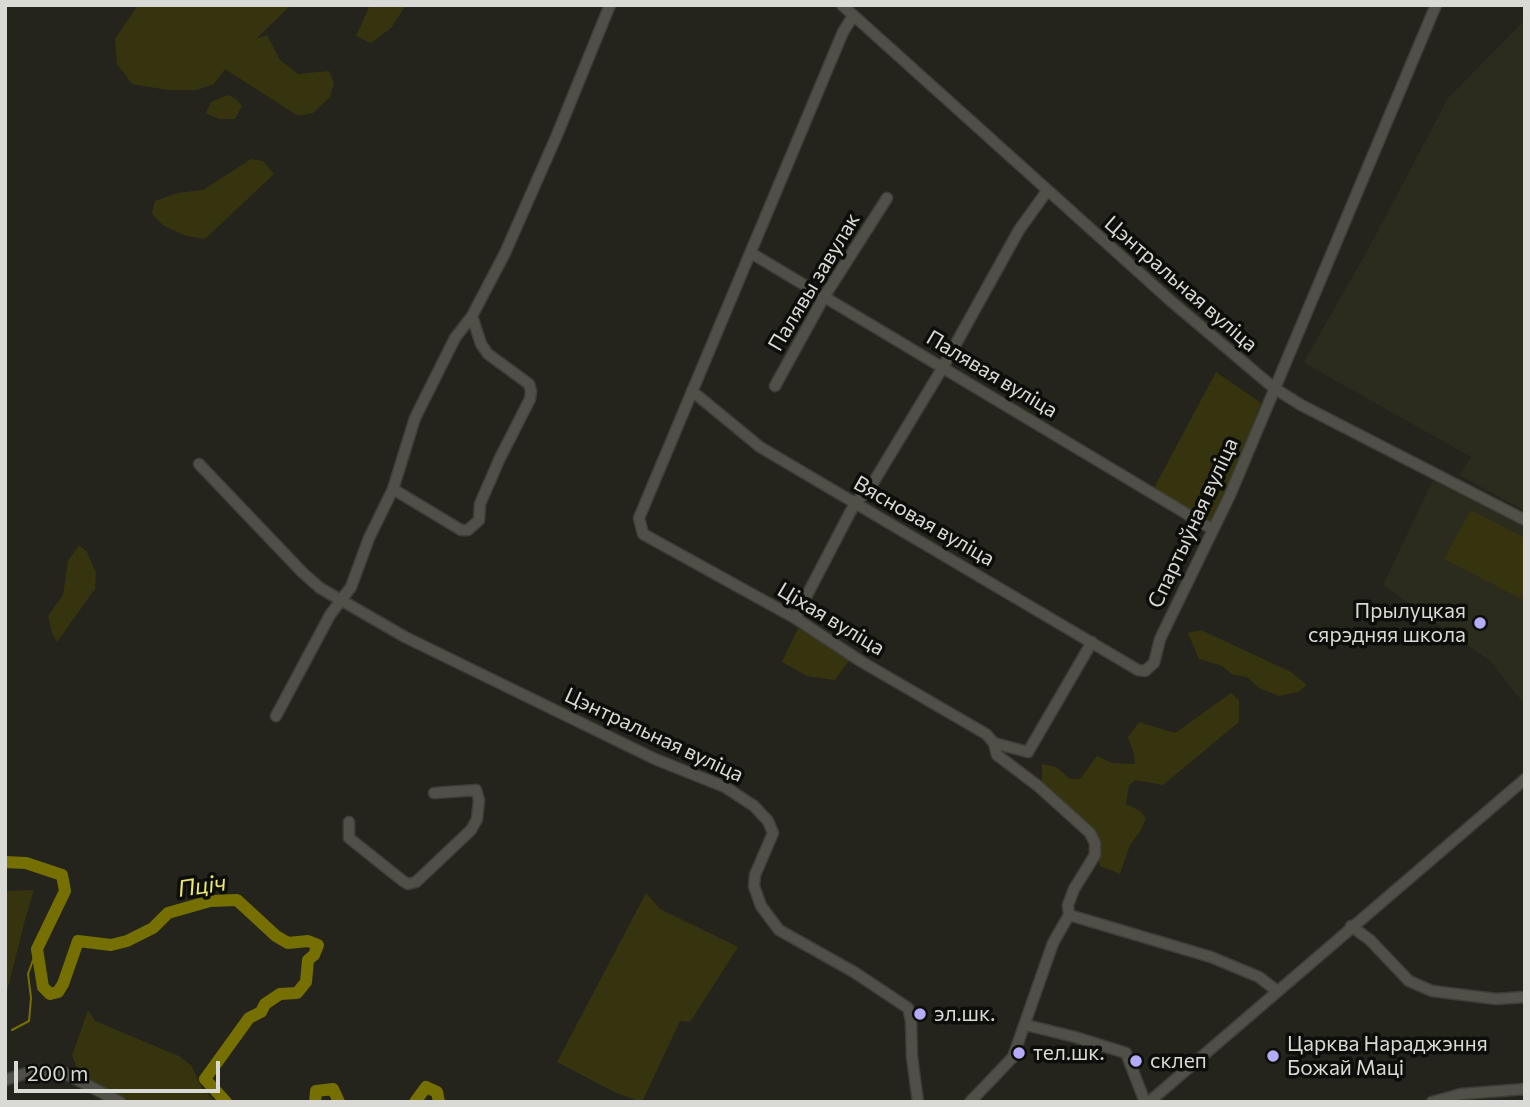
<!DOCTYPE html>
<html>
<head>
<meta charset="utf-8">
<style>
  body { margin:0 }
  #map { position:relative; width:1530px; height:1107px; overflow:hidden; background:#24241d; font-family:Commissioner,sans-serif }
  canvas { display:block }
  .frame { position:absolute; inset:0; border:7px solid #d9d9d5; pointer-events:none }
  .scale { position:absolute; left:14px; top:1061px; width:206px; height:32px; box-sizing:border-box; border:4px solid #d9d9d5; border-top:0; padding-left:9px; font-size:21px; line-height:24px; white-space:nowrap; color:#d9d9d5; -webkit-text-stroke:5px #0d0d0a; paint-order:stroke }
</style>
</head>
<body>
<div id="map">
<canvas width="1530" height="1107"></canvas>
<div class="frame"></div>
<div class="scale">200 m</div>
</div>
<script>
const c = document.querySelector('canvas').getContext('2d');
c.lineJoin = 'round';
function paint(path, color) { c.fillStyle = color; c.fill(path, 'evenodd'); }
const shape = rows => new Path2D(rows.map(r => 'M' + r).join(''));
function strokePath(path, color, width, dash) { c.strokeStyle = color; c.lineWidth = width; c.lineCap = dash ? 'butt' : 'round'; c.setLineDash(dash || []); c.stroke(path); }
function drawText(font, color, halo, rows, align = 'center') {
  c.font = font + ' Commissioner,sans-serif'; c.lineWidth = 7; c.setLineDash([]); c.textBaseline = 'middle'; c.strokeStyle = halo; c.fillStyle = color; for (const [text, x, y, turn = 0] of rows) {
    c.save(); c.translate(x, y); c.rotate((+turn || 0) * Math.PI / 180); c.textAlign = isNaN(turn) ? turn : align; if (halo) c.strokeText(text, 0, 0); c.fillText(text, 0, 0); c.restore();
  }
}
paint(shape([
  [1525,20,1525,511,1459,475,1471,457,1306,364,1305,360,1371,244,1448,98],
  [1433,480,1525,527,1525,705,1490,661,1383,585]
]), '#2b2b1e');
paint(shape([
  [138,5,291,5,256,39,267,35,280,60,298,74,329,71,334,83,330,97,313,113,298,116,225,69,214,84,197,90,168,90,132,84,117,64,115,39],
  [370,5,406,5,391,28,371,43,356,36],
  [228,95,235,98,242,106,235,119,219,119,206,113,211,102],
  [251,159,263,161,274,174,205,239,187,236,164,226,152,214,155,201,177,193,203,190],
  [1216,372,1261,403,1226,495,1210,524,1154,488],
  [1471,510,1525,538,1525,601,1444,559],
  [79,545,87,552,96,573,95,589,57,642,52,633,48,616,63,595,68,561],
  [798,628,850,659,835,680,807,676,782,662],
  [1201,630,1291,672,1307,685,1298,692,1279,696,1259,688,1247,677,1233,675,1222,666,1199,659,1188,633],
  [1231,693,1239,700,1239,722,1163,785,1136,780,1129,785,1126,804,1140,811,1146,818,1141,830,1130,845,1120,874,1100,866,1098,857,1100,849,1042,787,1042,764,1056,767,1070,779,1080,779,1097,756,1112,763,1135,764,1134,754,1128,737,1139,722,1175,733],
  [34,890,25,920,5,999,5,891],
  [646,893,660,909,738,947,690,1022,680,1021,642,1102,616,1093,557,1062],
  [88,1010,95,1021,179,1056,191,1065,202,1088,216,1102,126,1102,79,1073,72,1056]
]), '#36340e');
strokePath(shape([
  [12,1030,29,1021,31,998,28,974,37,949]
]), '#757001', 2);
strokePath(shape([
  [5,862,26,863,62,875,65,891,37,949,43,987,50,994,58,992,63,984,78,941,111,945,127,941,153,928,168,913,210,901,237,900,276,936,288,943,308,941,318,945,314,955,308,960,306,982,297,993,280,994,265,1004,261,1012,249,1018,205,1079,226,1102],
  [315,1102,316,1091,333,1089,339,1102],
  [415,1102,426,1087,437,1092,439,1102]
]), '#757001', 12);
const minor = shape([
  [842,5,1172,302,1274,388,1301,405,1525,520],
  [853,16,843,32,639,518,643,534,795,618,862,662,986,734,994,743],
  [751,253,1212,529],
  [775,386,824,297,887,198],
  [692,391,760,447,1138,670,1145,671,1154,663,1160,639,1230,495,1436,5],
  [199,464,302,572,320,588,405,637,655,759,725,787,754,806,768,821,773,833,755,875,754,886,761,906,779,930,854,972,908,1008,911,1020,912,1057,918,1102],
  [393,489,461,530,468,530,479,520,480,504,499,460,530,399,531,391,529,384,488,354,481,344,472,316],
  [795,618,855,503,870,488,943,367,1019,230,1047,191],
  [276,716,330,615,351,587,369,538,393,489,415,418,455,338,472,316,505,253,557,135,610,5],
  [994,743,1028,752,1092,642],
  [349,822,349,838,403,881,408,884,416,882,471,830,477,819,479,800,476,790,434,793],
  [1069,915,1211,957,1259,977,1277,991],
  [1351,926,1370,940,1409,981,1432,991,1496,999,1525,997],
  [1026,1025,1075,1037,1126,1053,1145,1102],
  [5,1080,30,1072,64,1073,120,1102],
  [970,1102,1013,1057,1053,943,1069,915,1068,905,1074,889,1095,855,1095,843,1090,833,1038,786,997,755,994,743],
  [1149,1102,1525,779],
  [1432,1102,1461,1094,1525,1089]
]);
strokePath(minor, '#3e3e38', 13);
strokePath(minor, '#505049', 10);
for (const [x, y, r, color] of [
  [1480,623,7,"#b3adf9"],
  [920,1014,7,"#b3adf9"],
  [1019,1053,7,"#b3adf9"],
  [1273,1056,7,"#b3adf9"],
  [1136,1061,7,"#b3adf9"]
]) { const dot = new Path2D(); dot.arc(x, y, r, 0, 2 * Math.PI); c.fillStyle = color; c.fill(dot); strokePath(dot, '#0d0d0a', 2.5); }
drawText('21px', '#d9d9d5', '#0d0d0a', [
  ["Палявы завулак",814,282,-59],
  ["Цэнтральная вуліца",1181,284,41],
  ["Палявая вуліца",992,374,31],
  ["Вясновая вуліца",924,521,30],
  ["Спартыўная вуліца",1193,523,-65],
  ["Ціхая вуліца",831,619,31],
  ["Цэнтральная вуліца",654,735,25]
]);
drawText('21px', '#d9d9d5', '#0d0d0a', [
  ["Прылуцкая",1466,611,"right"],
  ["сярэдняя школа",1466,635,"right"],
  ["эл.шк.",934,1014],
  ["Царква Нараджэння",1287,1044],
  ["Божай Маці",1287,1068],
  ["тел.шк.",1033,1053],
  ["склеп",1150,1061]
], 'left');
drawText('italic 23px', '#ece86e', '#0d0d0a', [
  ["Пціч",202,886,-8]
]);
</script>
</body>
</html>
